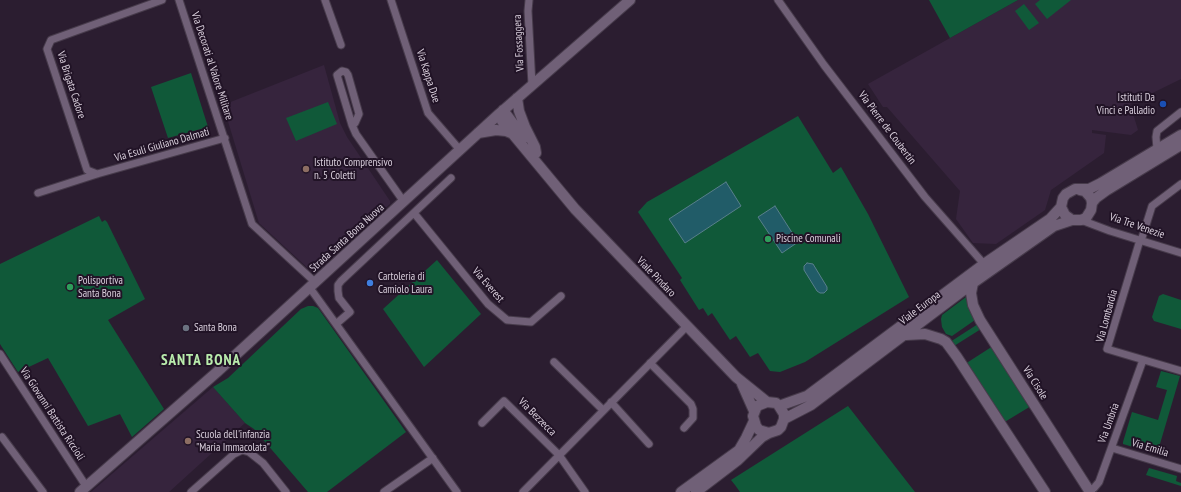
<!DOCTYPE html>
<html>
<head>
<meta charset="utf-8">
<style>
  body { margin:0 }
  canvas { display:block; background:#2b1d30 }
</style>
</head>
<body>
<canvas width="1181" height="492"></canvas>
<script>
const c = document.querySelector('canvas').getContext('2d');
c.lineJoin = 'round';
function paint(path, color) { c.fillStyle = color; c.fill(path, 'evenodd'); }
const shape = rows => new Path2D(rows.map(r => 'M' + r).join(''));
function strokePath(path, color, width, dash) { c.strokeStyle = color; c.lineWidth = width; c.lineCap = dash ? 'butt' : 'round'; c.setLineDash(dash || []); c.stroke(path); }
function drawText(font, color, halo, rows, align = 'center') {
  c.font = font + ' "PT Sans Narrow",sans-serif'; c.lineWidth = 4; c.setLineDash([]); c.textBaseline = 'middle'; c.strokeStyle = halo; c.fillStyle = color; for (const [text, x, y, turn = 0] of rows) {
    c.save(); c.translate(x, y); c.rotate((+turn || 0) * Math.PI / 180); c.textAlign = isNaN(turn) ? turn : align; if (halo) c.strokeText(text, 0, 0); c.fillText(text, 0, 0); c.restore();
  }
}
paint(shape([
  [1018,0,1181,0,1181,79,1130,104,1138,130,1131,135,1092,130,1092,133,1106,135,1104,153,1051,190,1045,210,996,244,973,243,956,219,960,191,887,107,883,107,868,84],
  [324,65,340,123,347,137,390,201,390,204,312,272,259,223,223,105],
  [213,387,245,423,169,492,91,492]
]), '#36243d');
paint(shape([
  [929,0,1018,0,950,38],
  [1040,0,1071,0,1047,19,1035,4],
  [1024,4,1039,23,1029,30,1015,11],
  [191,73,208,127,168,138,151,87],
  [328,102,337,124,296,141,286,118],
  [798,116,833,173,841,167,868,214,909,297,805,362,780,372,770,371,758,353,750,357,736,336,730,340,712,313,708,316,703,308,699,310,680,280,682,278,638,212,647,202],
  [99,216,102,222,105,220,107,222,145,299,108,320,164,409,132,437,120,414,88,426,48,358,18,372,0,344,0,264],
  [437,260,481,314,424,367,383,309],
  [1163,294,1181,300,1181,329,1154,321,1152,317,1159,296],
  [966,297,969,308,975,320,952,336,946,334,942,327,941,319,942,315],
  [308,306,313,306,318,308,406,432,327,492,308,492,254,429,245,423,213,387,228,378,301,309],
  [978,324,981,329,954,346,950,342],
  [993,346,1031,406,1003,423,965,364],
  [1161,371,1180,376,1157,454,1123,444,1123,442,1132,412,1158,420,1167,390,1156,387],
  [848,406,915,492,740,492,735,485,731,480],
  [1149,468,1177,476,1176,481,1181,483,1181,486,1146,475]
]), '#105939');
const water = shape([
  [726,182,741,206,685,243,669,219,726,182],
  [775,206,798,242,782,253,758,217,775,206],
  [807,263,813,264,827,287,827,290,824,293,820,293,817,291,804,270,804,266,807,263]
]);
paint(water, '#215c68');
strokePath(water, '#587f8b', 1);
const street = shape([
  [179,0,252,224,316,283],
  [325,0,341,45],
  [391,0,428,113,460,150],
  [529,0,528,11,532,85],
  [778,0,824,65,925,197,984,264],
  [352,125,355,123,359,114,348,75,346,72,342,71,337,75,352,125,356,134,404,202],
  [1157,149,1156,137,1157,131,1181,112],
  [97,174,87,170,47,49,51,40,162,0],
  [38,193,97,174,225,138],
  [414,213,488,304,507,320,531,322,561,296],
  [1081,220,1110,231,1181,253],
  [1140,240,1107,349,1181,371],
  [1141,241,1152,206,1181,184],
  [310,288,457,492],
  [336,324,350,312,339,298,338,291,338,285,341,281,451,178],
  [0,354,86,486],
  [554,362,603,410],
  [650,363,691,404,693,409,693,418,684,428],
  [611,402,649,444],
  [482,423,504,401,559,455,585,492],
  [2,437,43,492],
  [1112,448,1181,469],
  [1089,490,1094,488,1099,482,1143,360],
  [191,492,234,454,242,450,249,452,263,463,286,492],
  [384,492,433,458],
  [523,492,687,326]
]);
const secondary = shape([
  [517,98,519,111,525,127,535,147,536,153],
  [503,110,524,138],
  [499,114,502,121,575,209,736,377,767,402],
  [478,133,496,130,506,131,513,134],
  [1080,190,1085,191,1091,198,1092,203,1091,210,1086,218,1081,220,1072,220,1065,215,1061,207,1063,198,1066,194,1075,189,1089,189,1101,183,1181,135],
  [1092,203,1096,198,1107,190,1181,145],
  [973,283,971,293,973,305,980,320,1090,492],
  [906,335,925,334,941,339,946,342,957,357,1045,492],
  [742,384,754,411],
  [779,406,784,414,784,419,781,427,778,430,769,433,759,430,756,426,753,416,757,406,767,402,776,403,779,406,807,396,984,264,1050,219,1061,207],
  [784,419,811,405,973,283,1054,226,1072,220],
  [80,492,217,372,499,114,630,0],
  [681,492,739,450,746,438,754,421],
  [696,492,738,460,762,437,769,433]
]);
strokePath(street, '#473b4b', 9);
strokePath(secondary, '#473b4b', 12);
strokePath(street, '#706077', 7);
strokePath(secondary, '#706077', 10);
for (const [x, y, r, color] of [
  [1163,104,4,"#1a4fb4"],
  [306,169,4,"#8d6e63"],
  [768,239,4,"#2e9e5b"],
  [370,283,4,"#3f7fe0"],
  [70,287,4,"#2e9e5b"],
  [186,328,4,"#6b7280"],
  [188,441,4,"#8d6e63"]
]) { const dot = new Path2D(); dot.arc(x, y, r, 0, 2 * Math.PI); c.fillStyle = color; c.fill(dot); strokePath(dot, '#211326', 1.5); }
drawText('11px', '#dad0dd', '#211326', [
  ["Via Fossaggera",519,43,-93],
  ["Via Decorati al Valore Militare",212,66,72],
  ["Via Kappa Due",428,76,72],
  ["Via Brigata Cadore",71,85,72],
  ["Via Pierre de Coubertin",887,128,53],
  ["Via Esuli Giuliano Dalmati",162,145,-16],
  ["Via Tre Venezie",1137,226,19],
  ["Strada Santa Bona Nuova",347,238,-42],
  ["Viale Pindaro",656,277,46],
  ["Via Everest",488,285,49],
  ["Viale Europa",920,308,-37],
  ["Via Lombardia",1107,316,-75],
  ["Via Cisole",1035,383,58],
  ["Via Giovanni Battista Riccioli",52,414,57],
  ["Via Bezzecca",537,417,45],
  ["Via Umbria",1109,423,-70],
  ["Via Emilia",1150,448,17]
]);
drawText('11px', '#dad0dd', '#211326', [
  ["Istituti Da",1155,98,"right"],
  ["Vinci e Palladio",1155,111,"right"],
  ["Istituto Comprensivo",314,163],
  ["n. 5 Coletti",314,176],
  ["Piscine Comunali",776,239],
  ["Cartoleria di",378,277],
  ["Camiolo Laura",378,290],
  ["Polisportiva",78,281],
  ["Santa Bona",78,294],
  ["Santa Bona",194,328],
  ["Scuola dell'infanzia",196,435],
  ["\"Maria Immacolata\"",196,448]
], 'left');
c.letterSpacing = '1px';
drawText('bold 15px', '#b9ecac', '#211326', [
  ["SANTA BONA",201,361]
]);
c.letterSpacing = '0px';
</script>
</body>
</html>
